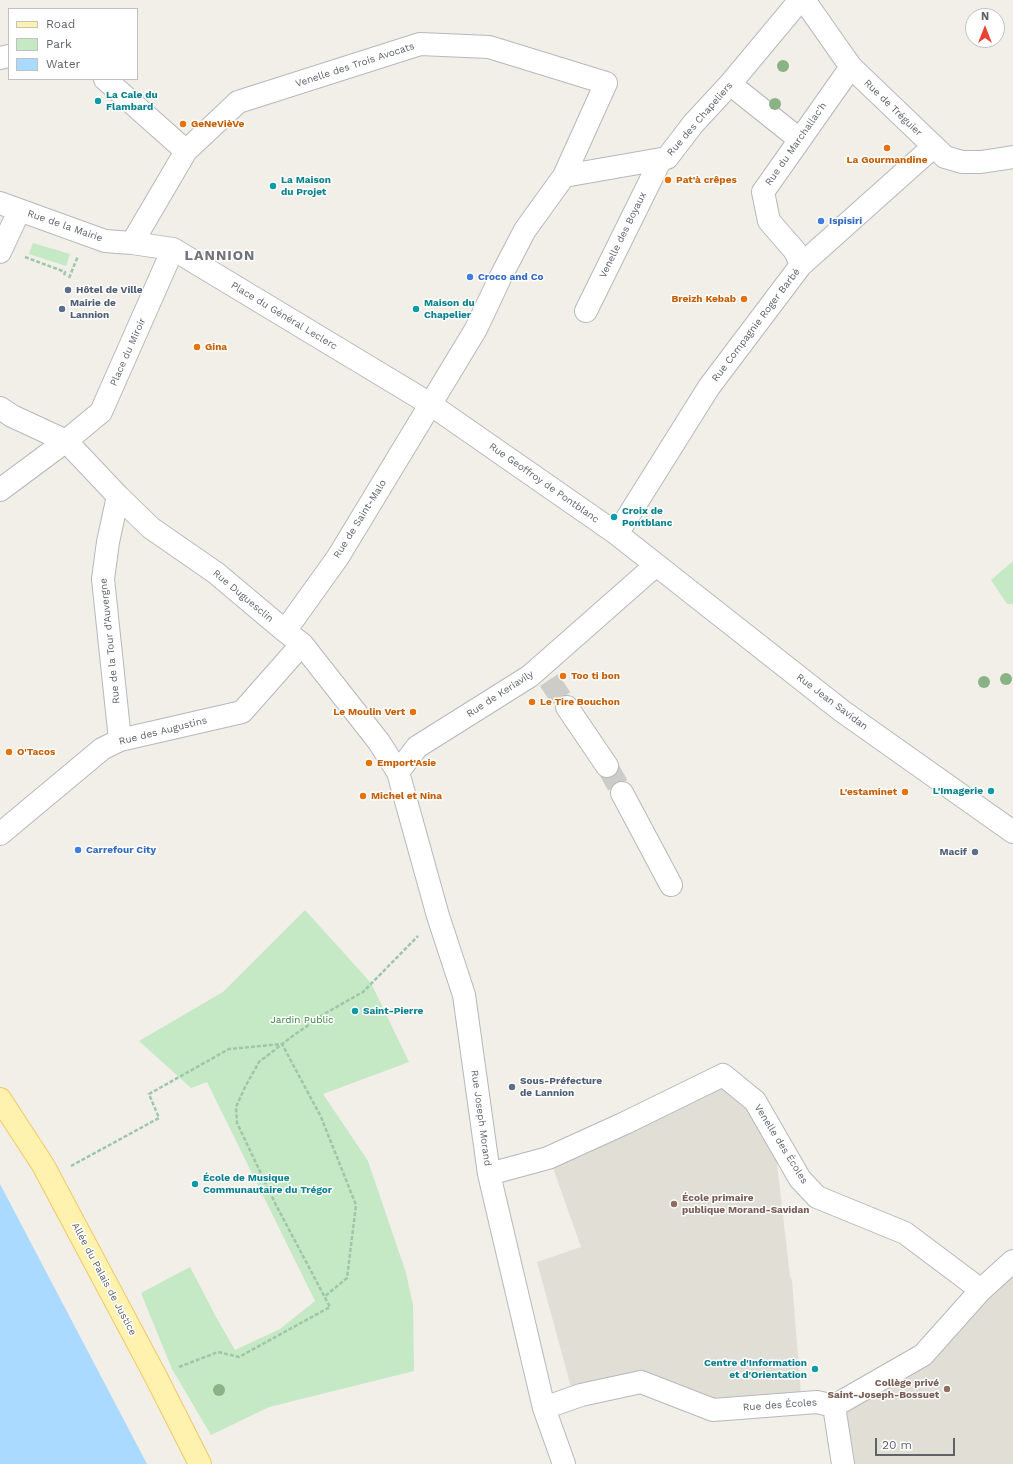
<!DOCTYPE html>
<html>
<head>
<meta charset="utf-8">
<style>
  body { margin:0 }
  #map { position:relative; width:1013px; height:1464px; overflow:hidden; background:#f1efe8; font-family:"Work Sans",sans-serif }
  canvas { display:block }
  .legend { position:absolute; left:8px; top:8px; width:130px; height:72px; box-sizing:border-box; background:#fff; border:1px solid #bfc1c3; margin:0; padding:5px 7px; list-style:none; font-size:12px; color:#5f6368 }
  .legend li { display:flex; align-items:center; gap:8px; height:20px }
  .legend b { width:20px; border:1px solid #bfc1c3 }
  .north { position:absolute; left:965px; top:8px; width:40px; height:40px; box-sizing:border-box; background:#fff; border:1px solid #bfc1c3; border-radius:50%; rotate:0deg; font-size:11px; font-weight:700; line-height:16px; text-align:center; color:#5f6368 }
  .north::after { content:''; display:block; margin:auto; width:14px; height:18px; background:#ea4335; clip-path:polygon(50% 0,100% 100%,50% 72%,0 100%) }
  .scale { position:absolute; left:875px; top:1438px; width:80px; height:18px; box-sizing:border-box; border:2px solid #5f6368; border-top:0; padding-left:5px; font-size:12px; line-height:14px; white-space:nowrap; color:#5f6368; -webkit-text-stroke:3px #fff; paint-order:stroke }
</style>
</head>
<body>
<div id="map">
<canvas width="1013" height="1464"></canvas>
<ul class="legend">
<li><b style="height:5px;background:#fff2af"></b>Road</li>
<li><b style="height:11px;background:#c5e8c5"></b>Park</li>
<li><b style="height:11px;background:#aadaff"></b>Water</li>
</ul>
<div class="north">N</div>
<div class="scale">20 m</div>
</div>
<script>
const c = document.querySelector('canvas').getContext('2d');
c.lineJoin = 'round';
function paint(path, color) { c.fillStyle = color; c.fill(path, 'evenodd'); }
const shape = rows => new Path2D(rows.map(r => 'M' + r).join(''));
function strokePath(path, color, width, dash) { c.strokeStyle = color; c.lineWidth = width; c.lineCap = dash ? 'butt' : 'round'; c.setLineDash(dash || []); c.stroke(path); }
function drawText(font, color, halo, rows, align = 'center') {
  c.font = font + ' "Work Sans",sans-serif'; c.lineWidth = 3; c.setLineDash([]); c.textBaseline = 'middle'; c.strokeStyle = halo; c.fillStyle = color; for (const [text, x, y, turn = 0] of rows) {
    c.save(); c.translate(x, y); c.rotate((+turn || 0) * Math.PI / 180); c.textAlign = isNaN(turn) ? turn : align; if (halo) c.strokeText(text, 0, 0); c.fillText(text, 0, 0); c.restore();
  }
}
paint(shape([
  [723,1081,751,1102,775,1147,790,1276,792,1281,801,1395,714,1406,641,1377,572,1391,537,1262,581,1247,551,1162],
  [1013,1270,1013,1464,849,1464,840,1413]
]), '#e1ded6');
paint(shape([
  [33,243,70,254,66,266,29,254],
  [1013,561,1013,604,1007,604,991,580],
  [305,910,371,983,409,1062,323,1094,368,1161,406,1273,413,1305,414,1371,269,1407,211,1435,172,1369,141,1293,190,1267,215,1315,235,1350,280,1329,315,1301,207,1082,191,1088,139,1041,223,992]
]), '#c5e8c5');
paint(shape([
  [0,1184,147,1464,0,1464]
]), '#aadaff');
strokePath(shape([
  [549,680,567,707],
  [607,766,622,793]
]), '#ccccc8', 22, [22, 11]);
const street = shape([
  [0,58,9,56],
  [105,79,186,151],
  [730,84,799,139],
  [0,203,105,241,132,243,173,249,430,404,617,534,842,711,1013,832],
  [132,243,186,151,238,102,420,44,489,47,606,83,564,176],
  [0,252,19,211],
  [801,265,795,251,769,221,763,192,851,67],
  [586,311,661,159],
  [0,408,12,416,66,441,118,496,151,528,216,573,285,631,302,644,379,742,398,772,438,916,464,995,489,1174,544,1408,564,1464],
  [0,490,66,441,101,412,173,249],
  [118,496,108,542,103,579,120,740],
  [617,534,709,387,801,265,933,147],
  [285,631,338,557,476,329,500,278,525,230,564,176,667,158,693,124,730,84,800,0],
  [567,707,607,766],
  [398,772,417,747,530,676,656,565],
  [622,793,671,885],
  [0,834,102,749,120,740,242,712,302,644],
  [489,1174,548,1158,625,1123,723,1075,755,1101,800,1179,817,1197,905,1233,981,1290],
  [834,1406,843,1464],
  [544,1408,581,1395,641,1382,713,1410,817,1402,834,1406,923,1355,981,1290,1013,1261]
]);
const secondary = shape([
  [804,0,851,67,945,157,962,162,981,162,1013,157]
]);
const primary = shape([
  [0,1099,43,1165,156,1377,200,1464]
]);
strokePath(street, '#b5b8bc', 24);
strokePath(secondary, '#b6babf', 24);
strokePath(primary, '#f2c960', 24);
strokePath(shape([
  [25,257,65,272,64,276],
  [69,278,78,256],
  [71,1166,159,1118,149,1094,229,1049,282,1044,321,1117,356,1205,347,1278,324,1297],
  [179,1367,218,1352,239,1357,330,1307,276,1205,237,1123,236,1107,245,1087,259,1062,290,1038,324,1014,363,992,418,936]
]), '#9cc7a9', 2.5, [4, 2]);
strokePath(street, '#fff', 22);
strokePath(secondary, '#fff', 22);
strokePath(primary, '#fff2af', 22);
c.fillStyle = '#89b387';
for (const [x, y] of [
  [783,66],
  [775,104],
  [1006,679],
  [984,682],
  [219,1390]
]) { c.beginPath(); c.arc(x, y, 6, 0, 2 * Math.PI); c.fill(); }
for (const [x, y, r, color] of [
  [98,101,4,"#0f9aa8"],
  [183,124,4,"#e8710a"],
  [887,148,4,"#e8710a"],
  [668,180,4,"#e8710a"],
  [273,186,4,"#0f9aa8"],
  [821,221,4,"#3f7fe0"],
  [470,277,4,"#3f7fe0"],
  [68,290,4,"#5c6f8a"],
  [744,299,4,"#e8710a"],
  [62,309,4,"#5c6f8a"],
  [416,309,4,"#0f9aa8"],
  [197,347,4,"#e8710a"],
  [614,517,4,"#0f9aa8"],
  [563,676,4,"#e8710a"],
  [532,702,4,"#e8710a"],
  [413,712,4,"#e8710a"],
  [9,752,4,"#e8710a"],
  [369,763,4,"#e8710a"],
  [991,791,4,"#0f9aa8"],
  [905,792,4,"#e8710a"],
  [363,796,4,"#e8710a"],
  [78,850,4,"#3f7fe0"],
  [975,852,4,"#5c6f8a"],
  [355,1011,4,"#0f9aa8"],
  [512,1087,4,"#5c6f8a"],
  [195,1184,4,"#0f9aa8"],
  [674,1204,4,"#8d6e63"],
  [815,1369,4,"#0f9aa8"],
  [947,1389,4,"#8d6e63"]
]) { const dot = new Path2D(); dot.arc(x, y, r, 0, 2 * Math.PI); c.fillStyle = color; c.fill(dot); strokePath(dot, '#fff', 1.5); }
drawText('10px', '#5f6368', '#fff', [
  ["Venelle des Trois Avocats",355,65,-18],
  ["Rue de Tréguier",893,108,44],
  ["Rue des Chapeliers",700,119,-49],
  ["Rue du Marchallac'h",796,144,-55],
  ["Rue de la Mairie",65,226,19],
  ["Venelle des Boyaux",623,235,-64],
  ["Place du Général Leclerc",284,316,31],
  ["Rue Compagnie Roger Barbé",756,325,-53],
  ["Place du Miroir",128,352,-66],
  ["Rue Geoffroy de Pontblanc",544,483,35],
  ["Rue de Saint-Malo",360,519,-58],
  ["Rue Duguesclin",243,596,40],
  ["Rue de la Tour d'Auvergne",110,641,-96],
  ["Rue de Keriavily",500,694,-33],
  ["Rue Jean Savidan",832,702,37],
  ["Rue des Augustins",163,731,-14],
  ["Rue Joseph Morand",481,1118,82],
  ["Venelle des Écoles",781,1144,58],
  ["Allée du Palais de Justice",104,1279,62],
  ["Rue des Écoles",780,1405,-4]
]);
drawText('bold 10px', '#0d838f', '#fff', [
  ["La Cale du",106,95],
  ["Flambard",106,107],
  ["La Maison",281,180],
  ["du Projet",281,192],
  ["Maison du",424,303],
  ["Chapelier",424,315],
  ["Croix de",622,511],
  ["Pontblanc",622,523],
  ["L'Imagerie",983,791,"right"],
  ["Saint-Pierre",363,1011],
  ["École de Musique",203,1178],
  ["Communautaire du Trégor",203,1190],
  ["Centre d'Information",807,1363,"right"],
  ["et d'Orientation",807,1375,"right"]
], 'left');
drawText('bold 10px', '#c56008', '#fff', [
  ["GeNeVièVe",191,124],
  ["La Gourmandine",887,160,"center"],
  ["Pat'à crêpes",676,180],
  ["Breizh Kebab",736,299,"right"],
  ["Gina",205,347],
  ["Too ti bon",571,676],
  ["Le Tire Bouchon",540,702],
  ["Le Moulin Vert",405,712,"right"],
  ["O'Tacos",17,752],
  ["Emport'Asie",377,763],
  ["L'estaminet",897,792,"right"],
  ["Michel et Nina",371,796]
], 'left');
drawText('bold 10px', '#366cbe', '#fff', [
  ["Ispisiri",829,221],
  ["Croco and Co",478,277],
  ["Carrefour City",86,850]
], 'left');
drawText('bold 10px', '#4e5e75', '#fff', [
  ["Hôtel de Ville",76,290],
  ["Mairie de",70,303],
  ["Lannion",70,315],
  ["Macif",967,852,"right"],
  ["Sous-Préfecture",520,1081],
  ["de Lannion",520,1093]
], 'left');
drawText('10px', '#348238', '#fff', [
  ["Jardin Public",302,1020]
]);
drawText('bold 10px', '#785e54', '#fff', [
  ["École primaire",682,1198],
  ["publique Morand-Savidan",682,1210],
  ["Collège privé",939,1383,"right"],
  ["Saint-Joseph-Bossuet",939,1395,"right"]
], 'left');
c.letterSpacing = '1px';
drawText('bold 14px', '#70757a', '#fff', [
  ["LANNION",220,256]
]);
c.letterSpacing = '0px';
</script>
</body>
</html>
